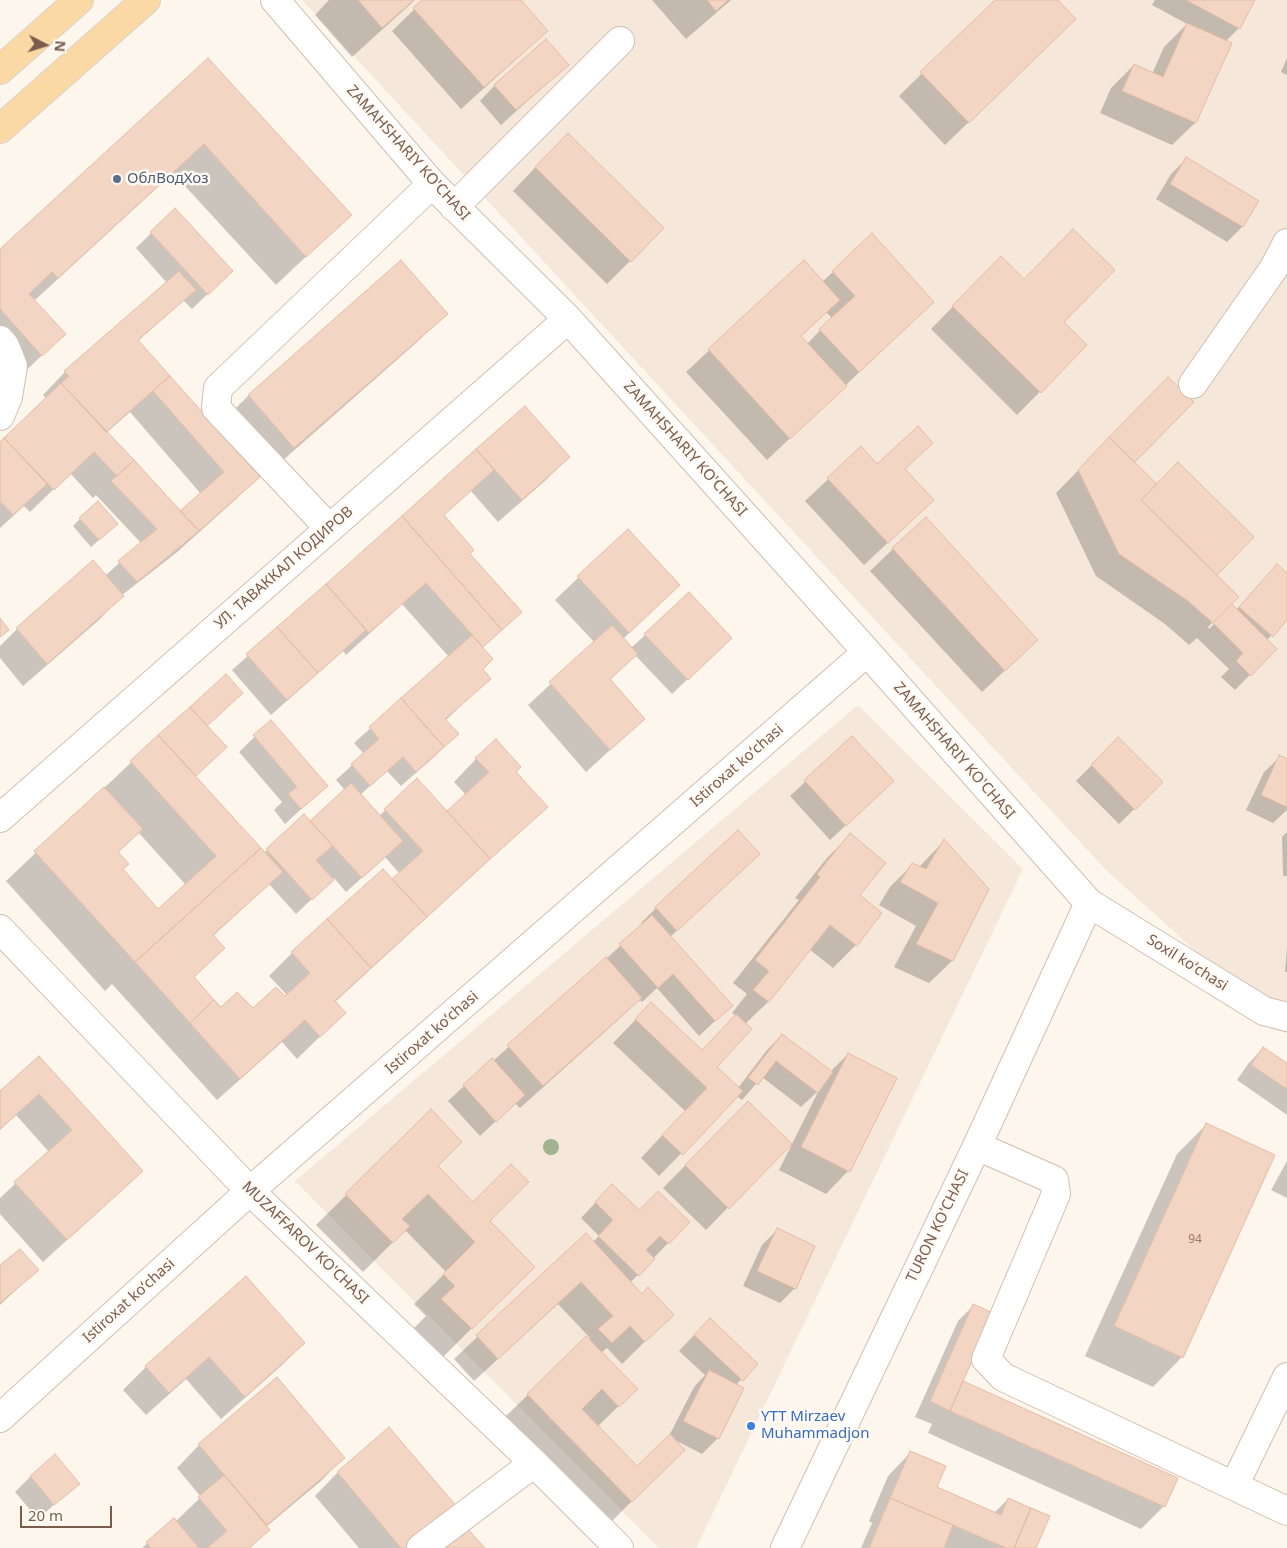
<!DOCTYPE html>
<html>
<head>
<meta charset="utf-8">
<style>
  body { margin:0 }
  #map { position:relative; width:1287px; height:1548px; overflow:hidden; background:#fdf6ec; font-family:"Noto Sans",sans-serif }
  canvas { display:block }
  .north { position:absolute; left:20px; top:20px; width:50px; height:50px; -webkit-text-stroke:4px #fffaf3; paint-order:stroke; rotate:95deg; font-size:14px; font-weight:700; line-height:20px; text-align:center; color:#7a5c4d }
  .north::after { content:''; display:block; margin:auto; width:18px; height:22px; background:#7a5c4d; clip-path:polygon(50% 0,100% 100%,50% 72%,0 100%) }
  .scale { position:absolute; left:20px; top:1506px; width:92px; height:22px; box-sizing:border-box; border:2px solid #7a5c4d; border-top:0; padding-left:6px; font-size:15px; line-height:18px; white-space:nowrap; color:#7a5c4d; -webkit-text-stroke:4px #fffaf3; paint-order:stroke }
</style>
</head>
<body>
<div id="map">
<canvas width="1287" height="1548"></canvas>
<div class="north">N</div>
<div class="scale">20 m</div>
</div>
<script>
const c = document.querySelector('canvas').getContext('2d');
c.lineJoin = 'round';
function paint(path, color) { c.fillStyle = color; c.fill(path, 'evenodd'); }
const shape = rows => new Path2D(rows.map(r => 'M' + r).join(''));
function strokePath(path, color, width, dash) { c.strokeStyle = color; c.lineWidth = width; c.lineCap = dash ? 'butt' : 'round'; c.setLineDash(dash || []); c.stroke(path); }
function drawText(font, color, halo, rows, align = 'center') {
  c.font = font + ' "Noto Sans",sans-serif'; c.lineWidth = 5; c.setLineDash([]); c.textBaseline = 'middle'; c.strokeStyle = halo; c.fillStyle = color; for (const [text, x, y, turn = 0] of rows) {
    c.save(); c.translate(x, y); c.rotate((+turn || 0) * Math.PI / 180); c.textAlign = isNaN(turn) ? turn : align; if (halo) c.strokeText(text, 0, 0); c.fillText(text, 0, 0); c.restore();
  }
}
paint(shape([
  [302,0,1287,0,1287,1034,1106,870],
  [858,705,1023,869,696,1548,659,1548,295,1181]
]), '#f5e8da');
paint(shape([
  [329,0,415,0,352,57,315,15],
  [424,0,519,0,546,30,523,53,461,109,392,31],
  [652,0,731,0,686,39],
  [997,0,1057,0,1052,41,945,145,899,96],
  [1155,0,1254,0,1239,28,1226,41,1230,43,1195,123,1172,145,1100,113,1111,88,1134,65,1152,74,1164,47,1187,24,1152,5],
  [1287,58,1287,75,1281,72],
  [208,59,350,215,276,285,173,173,34,301,64,334,12,384,0,371,0,251],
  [567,65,501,125,480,101,495,85],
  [545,157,663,228,607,284,513,191],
  [1186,159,1257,201,1242,227,1227,242,1156,199,1171,174],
  [175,210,216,286,192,309,183,300,138,341,258,477,235,500,176,553,122,595,100,619,23,686,0,658,0,646,17,629,105,576,141,543,96,495,93,498,70,473,30,512,24,506,0,528,0,443,47,399,43,395,65,372,167,283,136,248],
  [130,412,201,494,180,513,106,433],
  [401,262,446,314,416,343,264,477,219,425,248,396],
  [804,262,822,282,833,272,910,324,767,460,686,372],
  [826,312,832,318,807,344,800,337],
  [978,281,1086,345,1017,415,931,329],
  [1168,379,1192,402,1133,462,1157,485,1253,537,1215,575,1237,597,1208,627,1209,629,1232,606,1236,610,1262,581,1287,574,1287,618,1267,640,1275,649,1235,690,1221,677,1229,669,1197,638,1189,645,1165,624,1096,576,1056,493],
  [525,408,568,457,546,480,498,522,471,491,443,516,468,554,520,612,482,648,481,669,489,678,445,721,457,734,434,757,401,786,387,771,360,795,379,816,417,780,447,812,466,795,454,782,476,759,515,772,546,807,523,829,335,1002,344,1013,297,1059,282,1042,217,1100,112,984,105,991,6,881,159,736,206,727,210,763,194,776,264,853,304,816,310,822,345,790,336,780,364,754,354,743,449,657,402,604,346,655,343,651,271,715,232,670],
  [138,832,186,885,158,911,121,870,118,853],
  [385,857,400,874,292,953,269,976,287,995,285,998,253,1010,220,1009,193,978,212,937,269,884,296,914,334,878,346,892],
  [861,448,877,466,904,470,909,523,864,565,805,501],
  [80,519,109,531,91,547,73,526],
  [628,530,679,585,623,639,631,648,645,635,715,653,672,694,635,655,610,680,644,719,586,772,528,705,595,643,555,600],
  [893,549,1014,662,982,692,870,571],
  [270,722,326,786,285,824,274,810,282,802,239,752],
  [852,738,877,796,830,840,790,796],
  [1118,739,1162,782,1119,824,1076,781],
  [1280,757,1287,760,1287,810,1273,823,1246,810,1264,772],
  [1287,832,1287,876,1283,876,1282,837],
  [850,835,858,895,881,914,856,945,833,968,809,949,768,1002,745,1024,715,1067,738,1088,767,1050,782,1035,830,1072,848,1054,848,1171,826,1194,779,1170,819,1090,801,1107,762,1077,742,1100,737,1096,659,1176,641,1158,685,1111,613,1043,651,1004,701,1051,736,1016,732,1013,747,994,733,983,799,900,795,898,827,858],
  [944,841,988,889,952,961,929,983,894,967,916,926,879,905,890,887,913,864,919,867],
  [743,869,670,937,731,1006,699,1036,657,988,642,1002,639,999,618,1020,520,1108,515,1103,480,1136,448,1101,492,1060,493,1061,606,959,643,925,641,923,656,908],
  [1287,947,1287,972,1285,972],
  [1263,1048,1287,1065,1287,1115,1237,1080,1248,1064],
  [39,1057,142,1171,43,1262,0,1214,0,1198,49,1152,16,1115,0,1130,0,1093],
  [748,1102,790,1144,706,1230,663,1188],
  [431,1111,436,1166,533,1267,442,1358,413,1329,426,1316,414,1304,446,1272,405,1230,363,1272,316,1225],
  [1206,1125,1182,1357,1153,1387,1085,1356,1177,1154],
  [1287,1161,1287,1198,1271,1190],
  [597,1201,688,1222,630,1283,642,1295,672,1315,622,1364,607,1348,601,1353,636,1389,597,1427,637,1468,669,1436,694,1387,705,1375,679,1351,694,1335,756,1364,736,1385,743,1388,718,1438,702,1454,673,1439,683,1450,609,1524,505,1417,586,1338,588,1340,590,1338,558,1304,474,1381,454,1359,586,1234,593,1242,599,1236,581,1218],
  [777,1230,795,1288,780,1303,743,1286,762,1245],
  [0,1267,37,1270,0,1305],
  [246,1278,304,1343,281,1366,221,1419,186,1379,146,1415,123,1390,146,1367],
  [974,1305,961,1382,1164,1506,1141,1529,928,1433,932,1424,915,1417,958,1321],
  [389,1429,410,1548,359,1548,315,1496,337,1473],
  [199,1445,343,1458,321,1481,266,1527,269,1530,250,1548,142,1548,174,1520,175,1522,201,1497,177,1468],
  [910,1453,935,1487,994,1513,1008,1499,1035,1548,861,1548,872,1523,869,1521,888,1476],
  [30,1477,78,1483,38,1519,15,1492]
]), '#0003');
const building = shape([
  [358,0,414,0,382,28,358,0],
  [422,0,521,0,548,31,484,87,413,8,422,0],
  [707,0,728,0,716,11,707,0],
  [995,0,1058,0,1076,19,969,123,920,72,995,0],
  [1186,0,1255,0,1240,29,1186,0],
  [1187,23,1232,43,1196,123,1122,91,1134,64,1163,77,1187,23],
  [546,39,569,65,516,110,494,85,546,39],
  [208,58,352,215,306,257,204,144,58,278,52,272,29,294,66,334,42,356,0,309,0,249,208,58],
  [568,133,664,228,631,262,535,167,568,133],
  [1186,157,1259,201,1243,227,1170,184,1186,157],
  [175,208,233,271,208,295,150,232,175,208],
  [1073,229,1115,270,1064,322,1087,345,1041,393,952,306,1001,256,1024,279,1073,229],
  [872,233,934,302,859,372,819,329,855,296,832,271,872,233],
  [401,260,448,314,294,448,248,395,401,260],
  [804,260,840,300,801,336,847,386,790,439,708,349,804,260],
  [179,271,196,290,138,340,170,376,106,432,61,383,69,376,64,371,179,271],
  [170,376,260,477,199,531,180,511,224,472,153,391,170,376],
  [1168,377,1194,402,1135,462,1109,437,1168,377],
  [61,383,134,460,117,476,94,452,54,490,4,438,61,383],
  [525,406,570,457,522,500,476,449,525,406],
  [918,426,933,443,905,469,934,500,888,543,827,478,861,446,877,464,918,426],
  [1109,437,1157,484,1141,500,1239,597,1213,623,1188,601,1119,554,1078,470,1109,437],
  [4,438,47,484,13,515,2,503,0,505,0,442,4,438],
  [476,449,494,470,444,515,474,550,470,554,522,612,502,630,402,516,476,449],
  [134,460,199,531,137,582,118,561,157,529,111,481,134,460],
  [1178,462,1254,537,1217,575,1141,500,1178,462],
  [98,501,118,524,99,540,79,518,98,501],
  [402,516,502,630,483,647,426,583,369,633,326,584,402,516],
  [926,517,1038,640,1005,671,892,548,926,517],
  [628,529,680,585,629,633,577,576,628,529],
  [93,560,124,596,47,664,16,628,93,560],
  [1277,564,1287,573,1287,620,1273,637,1239,607,1277,564],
  [326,584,366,630,318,673,277,627,326,584],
  [689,592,732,638,688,680,644,634,689,592],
  [1232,604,1277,649,1251,676,1236,661,1243,653,1213,623,1232,604],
  [0,618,9,630,0,637,0,618],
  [612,625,638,654,610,679,645,719,610,750,549,682,612,625],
  [277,627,318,673,287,700,246,654,277,627],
  [472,635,493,659,483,669,491,679,445,719,459,734,444,747,401,698,472,635],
  [226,674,243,693,207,726,190,707,226,674],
  [401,698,444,747,416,772,403,757,370,786,351,764,379,739,369,727,401,698],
  [190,707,227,747,196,776,158,735,190,707],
  [271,720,328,786,301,809,288,794,297,787,253,735,271,720],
  [158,735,261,848,135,962,34,851,104,787,143,829,118,852,129,864,123,869,158,909,216,856,130,761,158,735],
  [852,736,894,781,846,826,804,780,852,736],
  [1118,737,1163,782,1135,810,1091,765,1118,737],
  [496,739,521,767,516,772,548,807,490,859,447,811,489,772,475,758,496,739],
  [1279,755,1287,759,1287,807,1261,795,1279,755],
  [417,778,490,859,427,917,392,879,423,851,384,809,417,778],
  [351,783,403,841,362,878,310,821,351,783],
  [304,814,333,846,316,860,334,880,312,900,266,849,304,814],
  [738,830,760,854,677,931,655,907,738,830],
  [850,833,886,863,860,895,882,913,857,946,830,925,769,1002,753,990,769,971,755,960,820,877,817,874,850,833],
  [944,839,989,889,953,961,916,944,938,903,900,882,912,863,926,869,944,839],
  [261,848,283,872,213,935,225,948,194,977,214,1000,190,1023,135,962,261,848],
  [383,869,427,917,371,968,327,919,383,869],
  [652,915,733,1006,715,1021,673,974,658,988,619,944,652,915],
  [327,919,371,968,335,1001,346,1013,320,1037,305,1020,240,1079,190,1023,214,1000,221,1007,237,992,253,1008,276,987,285,996,310,973,291,952,327,919],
  [606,957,642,998,543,1086,507,1045,606,957],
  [651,1002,702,1050,736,1014,752,1029,717,1067,743,1091,683,1155,662,1135,707,1088,635,1019,651,1002],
  [782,1034,833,1072,818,1093,776,1061,758,1085,748,1078,782,1034],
  [1263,1047,1287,1063,1287,1089,1251,1065,1263,1047],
  [848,1053,897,1078,850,1172,801,1147,848,1053],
  [39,1056,143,1171,67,1240,14,1182,72,1130,39,1094,0,1129,0,1091,39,1056],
  [492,1058,525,1095,496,1122,463,1085,492,1058],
  [748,1101,792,1144,729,1209,685,1165,748,1101],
  [431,1109,462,1142,438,1166,473,1202,511,1164,529,1182,490,1221,535,1267,472,1329,441,1299,455,1286,443,1274,475,1242,428,1194,402,1219,410,1226,393,1243,345,1194,431,1109],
  [1206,1123,1275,1155,1183,1358,1114,1326,1206,1123],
  [612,1184,639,1210,658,1191,690,1222,669,1244,660,1236,646,1250,655,1259,639,1276,598,1236,613,1220,595,1202,612,1184],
  [777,1228,815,1246,796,1289,757,1271,777,1228],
  [586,1233,642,1294,648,1287,674,1315,645,1342,630,1326,612,1343,598,1329,613,1316,581,1282,498,1359,476,1335,586,1233],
  [20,1249,39,1270,0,1303,0,1265,20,1249],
  [246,1276,305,1343,245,1397,209,1357,169,1393,145,1366,246,1276],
  [973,1304,993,1313,950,1411,930,1401,973,1304],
  [710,1318,758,1364,743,1381,694,1335,710,1318],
  [586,1336,638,1389,619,1407,602,1389,582,1409,637,1466,670,1434,685,1450,632,1502,527,1394,586,1336],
  [709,1370,744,1388,719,1439,683,1421,709,1370],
  [277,1377,345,1458,267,1525,198,1444,277,1377],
  [963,1381,1178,1478,1165,1507,950,1411,963,1381],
  [389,1427,457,1507,409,1548,401,1548,337,1472,389,1427],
  [910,1451,946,1466,937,1487,1001,1515,1008,1498,1031,1508,1014,1548,1006,1548,890,1498,910,1451],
  [55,1454,80,1484,54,1505,30,1476,55,1454],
  [224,1475,270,1530,249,1548,207,1548,227,1531,198,1497,224,1475],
  [890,1498,953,1525,944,1548,869,1548,890,1498],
  [1031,1508,1050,1516,1036,1548,1014,1548,1031,1508],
  [174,1518,199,1548,151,1548,146,1542,174,1518],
  [464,1525,485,1548,438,1548,464,1525]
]);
paint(building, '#f3d5c3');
strokePath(building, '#e6bba3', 1);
const minor = shape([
  [275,0,432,184,568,319,867,652,1089,903,1264,1011,1287,1017],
  [454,207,620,41],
  [0,340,5,346,13,366,8,397,0,416],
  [1193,384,1274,268,1287,243],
  [329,528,216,408,218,388,432,184],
  [0,818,568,319],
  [0,929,250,1191,534,1463,619,1548],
  [977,1146,1054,1180,1056,1194,986,1359,1003,1377,1287,1511],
  [0,1418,250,1191,867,652],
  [1234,1486,1287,1377],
  [421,1548,534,1463],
  [785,1548,977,1146,1089,903]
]);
const major = shape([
  [0,70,79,0],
  [0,129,146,0]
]);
strokePath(minor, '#d1beb0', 30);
strokePath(major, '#dad1cd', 30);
strokePath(minor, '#fff', 28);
strokePath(major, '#fbd9a5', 28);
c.fillStyle = '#a0b28e';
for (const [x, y] of [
  [551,1147]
]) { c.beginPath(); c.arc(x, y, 8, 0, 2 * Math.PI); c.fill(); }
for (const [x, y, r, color] of [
  [117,179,5,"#5c6f8a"],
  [751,1426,5,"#3f7fe0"]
]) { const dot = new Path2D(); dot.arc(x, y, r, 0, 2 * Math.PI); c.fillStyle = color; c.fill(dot); strokePath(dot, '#fffaf3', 2); }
drawText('12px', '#987a6a', null, [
  ["94",1195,1240]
]);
drawText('15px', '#7a5c4d', '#fffaf3', [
  ["ZAMAHSHARIY KO'CHASI",408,153,48],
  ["ZAMAHSHARIY KO'CHASI",685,449,48],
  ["УЛ. ТАВАККАЛ КОДИРОВ",284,568,-41],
  ["ZAMAHSHARIY KO'CHASI",954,751,49],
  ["Istiroxat koʻchasi",737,766,-41],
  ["Soxil koʻchasi",1187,963,32],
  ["Istiroxat koʻchasi",432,1033,-41],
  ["TURON KO'CHASI",938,1226,-64],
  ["MUZAFFAROV KO'CHASI",305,1243,44],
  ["Istiroxat koʻchasi",129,1301,-42]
]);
drawText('15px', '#4e5e75', '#fffaf3', [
  ["ОблВодХоз",127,179]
], 'left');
drawText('15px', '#366cbe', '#fffaf3', [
  ["YTT Mirzaev",761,1417],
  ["Muhammadjon",761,1434]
], 'left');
</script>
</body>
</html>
